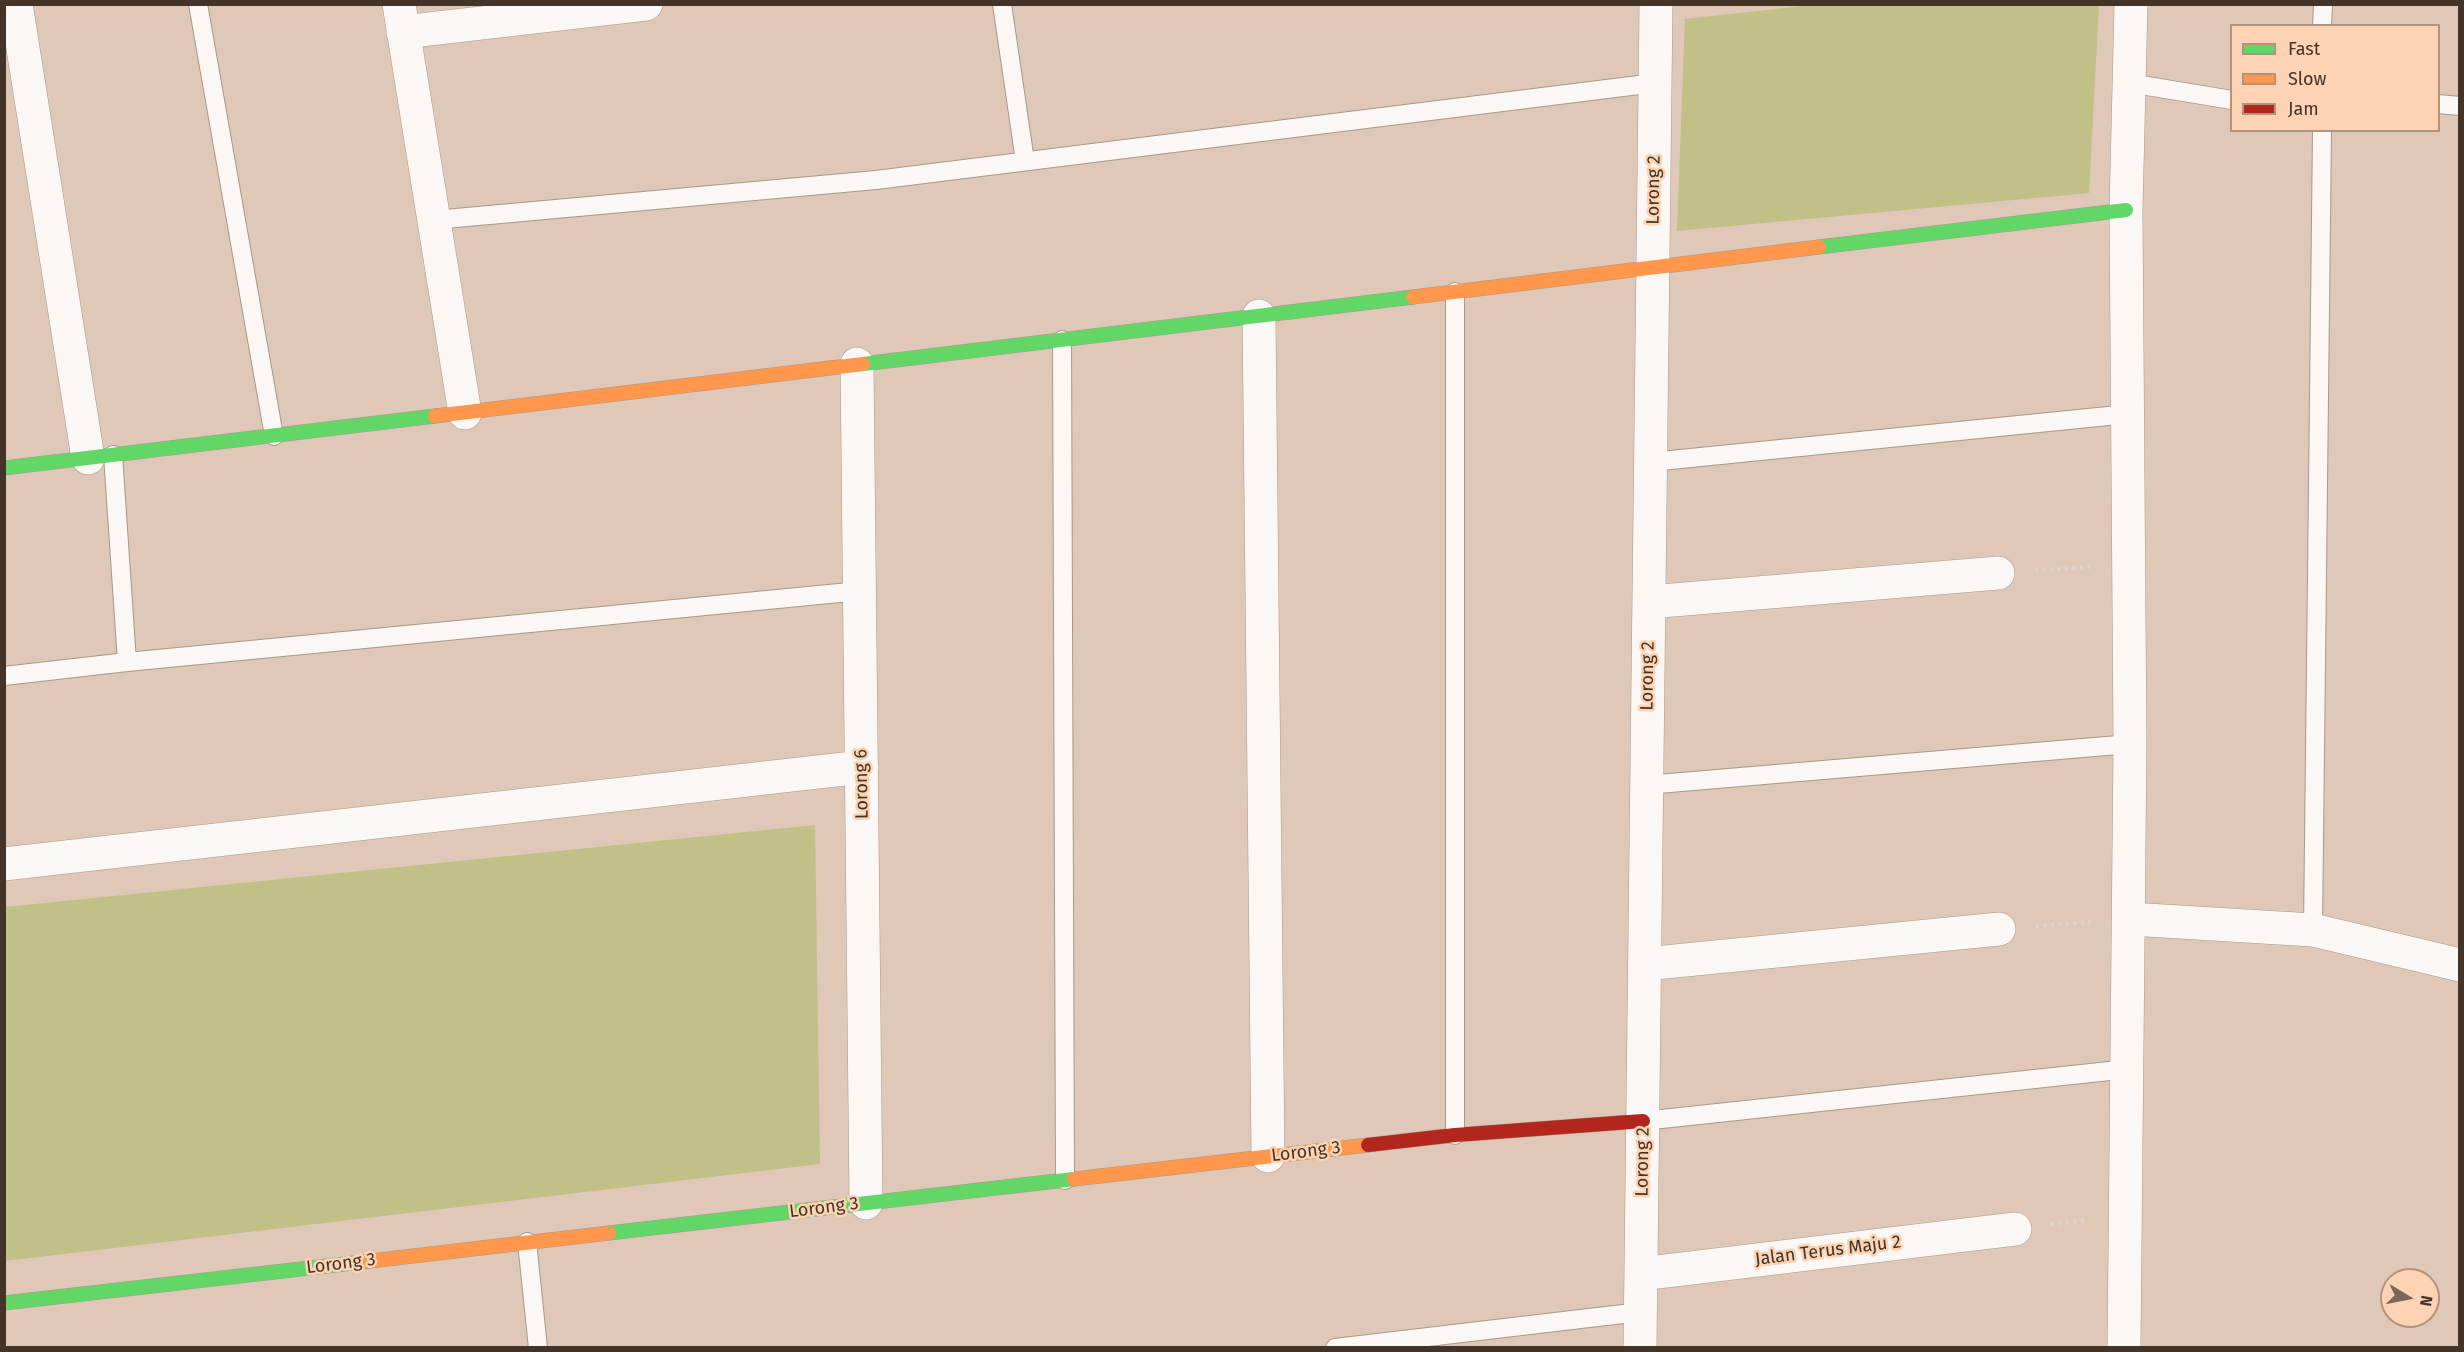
<!DOCTYPE html>
<html>
<head>
<meta charset="utf-8">
<style>
  body { margin:0 }
  #map { position:relative; width:2464px; height:1352px; overflow:hidden; background:#dfc8b7; font-family:"Fira Sans",sans-serif }
  canvas { display:block }
  .frame { position:absolute; inset:0; border:6px solid #443427; pointer-events:none }
  .legend { position:absolute; left:2230px; top:24px; width:210px; height:108px; box-sizing:border-box; background:#fdd3b3; border:2px solid #b3937b; margin:0; padding:8px 10px; list-style:none; font-size:18px; color:#443427 }
  .legend li { display:flex; align-items:center; gap:12px; height:30px }
  .legend b { width:30px; border:2px solid #b3937b }
  .north { position:absolute; left:2380px; top:1268px; width:60px; height:60px; box-sizing:border-box; background:#fdd3b3; border:2px solid #b3937b; border-radius:50%; rotate:100deg; font-size:16px; font-weight:700; line-height:24px; text-align:center; color:#443427 }
  .north::after { content:''; display:block; margin:auto; width:21px; height:27px; background:#7a6859; clip-path:polygon(50% 0,100% 100%,50% 72%,0 100%) }
</style>
</head>
<body>
<div id="map">
<canvas width="2464" height="1352"></canvas>
<div class="frame"></div>
<ul class="legend">
<li><b style="height:8px;background:#63d668"></b>Fast</li>
<li><b style="height:8px;background:#ff974d"></b>Slow</li>
<li><b style="height:8px;background:#b3261e"></b>Jam</li>
</ul>
<div class="north">N</div>
</div>
<script>
const c = document.querySelector('canvas').getContext('2d');
c.lineJoin = 'round';
function paint(path, color) { c.fillStyle = color; c.fill(path, 'evenodd'); }
const shape = rows => new Path2D(rows.map(r => 'M' + r).join(''));
function strokePath(path, color, width, dash) { c.strokeStyle = color; c.lineWidth = width; c.lineCap = dash ? 'butt' : 'round'; c.setLineDash(dash || []); c.stroke(path); }
function drawText(font, color, halo, rows, align = 'center') {
  c.font = font + ' "Fira Sans",sans-serif'; c.lineWidth = 5; c.setLineDash([]); c.textBaseline = 'middle'; c.strokeStyle = halo; c.fillStyle = color; for (const [text, x, y, turn = 0] of rows) {
    c.save(); c.translate(x, y); c.rotate((+turn || 0) * Math.PI / 180); c.textAlign = isNaN(turn) ? turn : align; if (halo) c.strokeText(text, 0, 0); c.fillText(text, 0, 0); c.restore();
  }
}
paint(shape([
  [1812,5,2099,5,2089,193,1677,231,1685,19],
  [815,825,820,1164,5,1261,5,907]
]), '#c0c087');
const lane = shape([
  [198,4,274,436],
  [1002,4,1025,161],
  [2322,26,2323,4],
  [2129,83,2232,100],
  [2438,104,2460,106],
  [434,220,876,180,1655,83],
  [1455,292,1455,1135],
  [1062,340,1065,1180],
  [113,455,127,662],
  [1651,462,2128,414],
  [4,676,127,662,860,591],
  [1646,785,2130,744],
  [2313,930,2322,130],
  [1643,1121,2128,1069],
  [527,1242,538,1348],
  [1335,1348,1640,1312]
]);
const street = shape([
  [16,4,88,458],
  [399,4,465,413],
  [403,32,646,4],
  [1259,316,1268,1156],
  [857,364,866,1203],
  [1649,602,1998,573],
  [4,864,862,767],
  [2130,919,2313,930,2460,965],
  [1645,964,1999,929],
  [1641,1274,2015,1229],
  [1640,1348,1656,4],
  [2124,1348,2130,744,2126,210,2131,4]
]);
const fast = shape([
  [1819,247,2126,210],
  [863,364,1413,297],
  [4,468,435,416],
  [609,1233,1074,1179],
  [4,1303,362,1262]
]);
const slow = shape([
  [1413,297,1819,247],
  [435,416,863,364],
  [1074,1179,1368,1145],
  [362,1262,609,1233]
]);
const jam = shape([
  [1368,1145,1455,1135,1643,1121]
]);
strokePath(lane, '#a9988a', 20);
strokePath(street, '#a9988a', 34);
strokePath(fast, '#a9988a', 15);
strokePath(slow, '#a9988a', 15);
strokePath(jam, '#a9988a', 15);
strokePath(shape([
  [2035,570,2090,567],
  [2036,926,2091,922],
  [2051,1224,2088,1220]
]), '#dcd4cf', 4, [3, 4.5]);
strokePath(lane, '#faf7f4', 18);
strokePath(street, '#faf7f4', 33);
strokePath(fast, '#63d668', 14);
strokePath(slow, '#ff974d', 14);
strokePath(jam, '#b3261e', 14);
drawText('18px', '#443427', '#fdd3b3', [
  ["Lorong 2",1654,190,-89],
  ["Lorong 2",1648,676,-89],
  ["Lorong 6",862,784,-91],
  ["Lorong 3",1306,1152,-7],
  ["Lorong 2",1643,1162,-89],
  ["Lorong 3",824,1208,-7],
  ["Jalan Terus Maju 2",1828,1251,-7],
  ["Lorong 3",341,1264,-7]
]);
</script>
</body>
</html>
